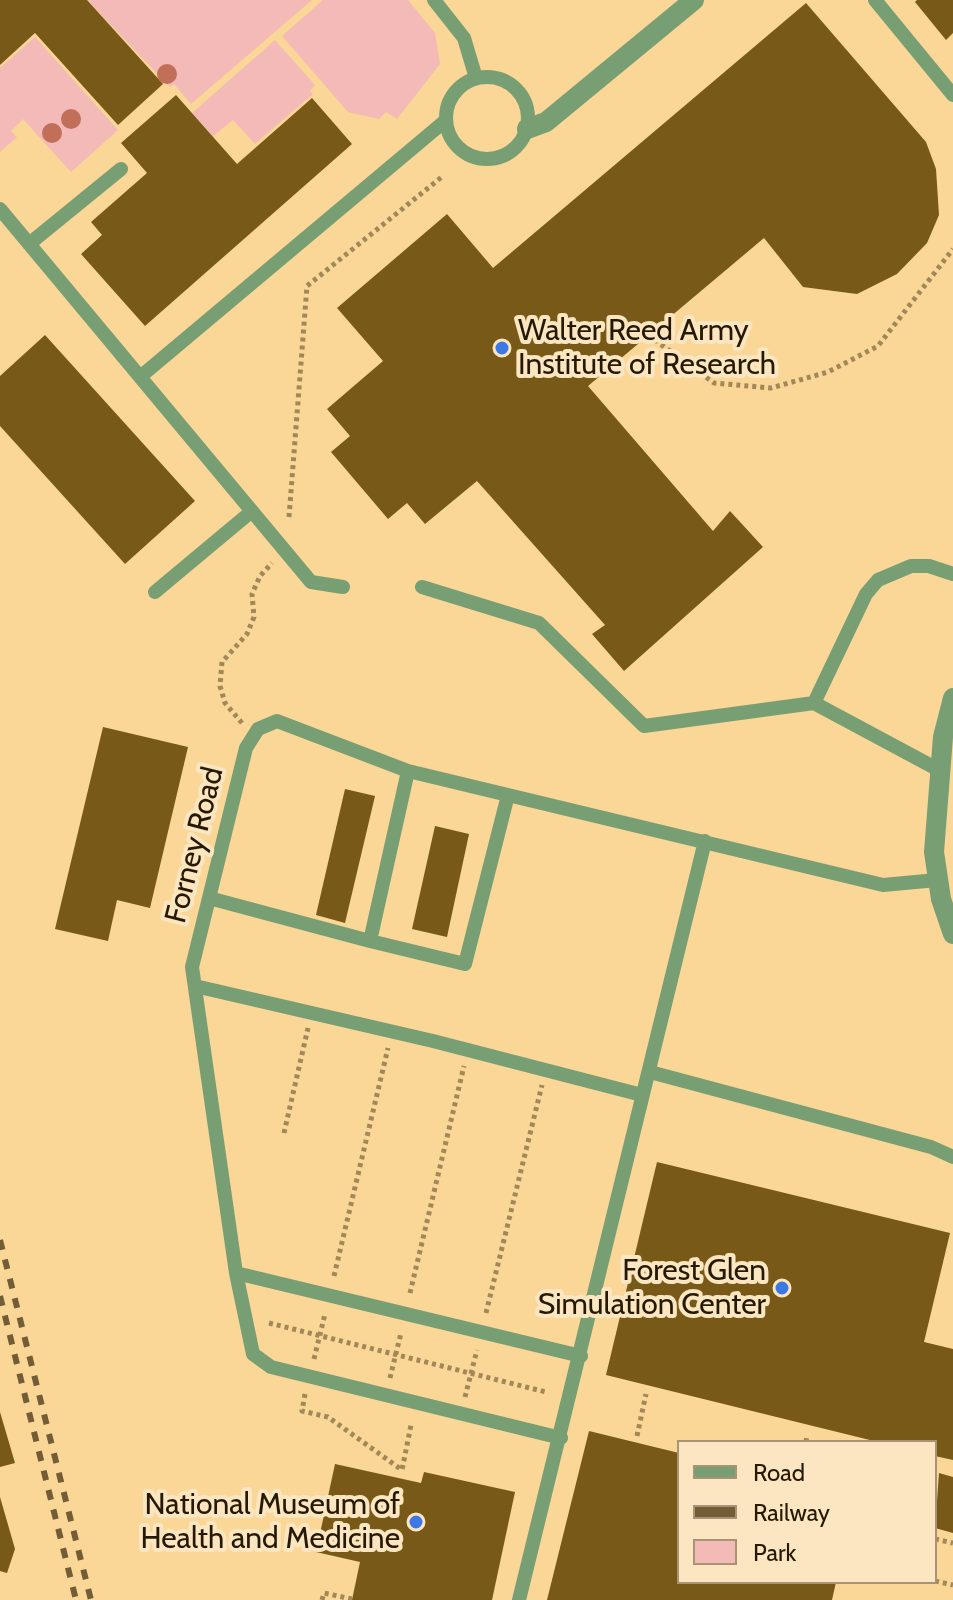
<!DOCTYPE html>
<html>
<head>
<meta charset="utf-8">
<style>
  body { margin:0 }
  #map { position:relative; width:953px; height:1600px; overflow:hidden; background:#fad697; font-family:Cabin,sans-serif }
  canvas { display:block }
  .legend { position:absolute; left:677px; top:1440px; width:260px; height:144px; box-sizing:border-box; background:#fbe6c1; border:2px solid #a69474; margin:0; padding:10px 14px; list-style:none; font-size:24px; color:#261901 }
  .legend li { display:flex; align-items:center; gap:16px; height:40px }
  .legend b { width:40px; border:2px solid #a69474 }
</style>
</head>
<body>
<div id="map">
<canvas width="953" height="1600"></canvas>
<ul class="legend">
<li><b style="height:10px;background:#789e73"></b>Road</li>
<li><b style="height:10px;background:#735d37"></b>Railway</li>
<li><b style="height:22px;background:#f3bab7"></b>Park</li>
</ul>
</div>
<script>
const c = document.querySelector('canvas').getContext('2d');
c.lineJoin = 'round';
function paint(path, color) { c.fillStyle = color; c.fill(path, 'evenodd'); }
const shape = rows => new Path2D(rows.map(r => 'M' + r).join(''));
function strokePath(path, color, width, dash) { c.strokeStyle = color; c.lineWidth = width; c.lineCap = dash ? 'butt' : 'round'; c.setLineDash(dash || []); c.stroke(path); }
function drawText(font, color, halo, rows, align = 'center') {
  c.font = font + ' Cabin,sans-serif'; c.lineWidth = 8; c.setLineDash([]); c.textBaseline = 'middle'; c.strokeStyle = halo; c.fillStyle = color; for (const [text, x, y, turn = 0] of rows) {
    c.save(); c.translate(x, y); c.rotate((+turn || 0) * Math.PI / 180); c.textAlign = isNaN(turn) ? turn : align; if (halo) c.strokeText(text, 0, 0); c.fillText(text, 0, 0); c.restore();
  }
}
paint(shape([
  [87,0,312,0,191,104,174,84,170,87],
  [323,0,408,0,435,33,440,64,397,119,386,112,379,119,348,112,282,36],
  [35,37,118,130,71,172,23,119,11,131,17,137,0,152,0,68],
  [275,40,315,85,310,91,313,94,255,144,233,120,213,136,192,113]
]), '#f3bab7');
paint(shape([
  [0,0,87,0,163,84,118,125,35,33,0,65],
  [917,0,953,0,953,33,946,40,915,2],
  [806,3,926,142,936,169,939,215,927,243,897,274,857,294,803,287,764,238,588,386,713,531,730,511,763,547,624,671,592,634,605,625,477,481,425,524,407,503,388,519,331,452,350,436,327,409,383,361,337,308,447,214,493,268],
  [176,95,237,164,312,98,352,144,145,326,81,254,102,235,91,222,147,173,121,143],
  [45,335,195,501,125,564,0,426,0,376],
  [103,727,188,747,150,908,117,900,108,941,55,929],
  [345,789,375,796,345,923,316,915],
  [435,826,469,834,447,937,412,929],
  [657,1162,950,1233,924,1342,953,1349,953,1460,935,1456,935,1442,878,1442,606,1375],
  [0,1412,15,1463,0,1467],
  [589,1431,679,1453,679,1582,836,1582,832,1600,547,1600],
  [335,1464,421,1483,424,1472,515,1492,492,1600,352,1600,360,1562,316,1552],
  [939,1473,953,1477,953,1533,935,1528],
  [0,1497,15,1549,7,1573,0,1571]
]), '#785917');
strokePath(shape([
  [648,335,714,383,771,388,828,372,878,346,953,249],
  [289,517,307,286,443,176],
  [242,723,225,703,220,686,222,662,247,634,254,617,252,594,260,576,272,563],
  [284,1133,308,1028],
  [334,1276,388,1048],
  [410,1293,464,1066],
  [486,1313,542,1085],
  [269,1323,546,1392],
  [314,1359,325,1314],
  [390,1378,401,1333],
  [305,1394,302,1411,328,1417,402,1470,411,1425],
  [465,1397,477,1350],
  [637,1436,646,1394],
  [806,1442,807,1435],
  [935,1539,953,1543],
  [935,1581,953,1585],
  [322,1600,324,1593,352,1599]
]), '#a28859', 5, [4, 4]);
strokePath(shape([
  [434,0,464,38,476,78],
  [875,0,953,95],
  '446 118a41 41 0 1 1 82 0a41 41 0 1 1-82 0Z',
  [0,209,311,582,343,587],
  [29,244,121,169],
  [140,377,445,121],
  [422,587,539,623,644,726,814,703,939,770],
  [155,592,252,511],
  [814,703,866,594,878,580,911,566,929,566,953,574],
  [408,771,370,941,465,964,508,795],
  [209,898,370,941],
  [195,986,433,1041,642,1095],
  [650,1072,931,1147,953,1157],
  [236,1273,581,1356],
  [561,1438,271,1367,253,1354,236,1273,192,967,246,748,258,729,277,721,408,771,883,885,937,880],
  [519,1600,705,841]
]), '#789e73', 14);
strokePath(shape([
  [527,129,546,122,694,0],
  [953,698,943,737,934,852,941,899,953,934]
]), '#789e73', 20);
strokePath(shape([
  [0,1240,91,1600],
  [0,1296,76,1600]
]), '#735d37', 6, [10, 10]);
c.fillStyle = '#c26f59';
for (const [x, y] of [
  [167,74],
  [71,119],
  [52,133]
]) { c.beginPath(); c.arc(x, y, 10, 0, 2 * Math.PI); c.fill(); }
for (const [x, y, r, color] of [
  [502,348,8,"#3d78e7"],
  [782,1288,8,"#3d78e7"],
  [416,1522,8,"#3d78e7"]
]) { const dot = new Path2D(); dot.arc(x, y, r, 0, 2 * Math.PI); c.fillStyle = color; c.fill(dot); strokePath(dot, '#fbe6c1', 3); }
drawText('30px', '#261901', '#fbe6c1', [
  ["Walter Reed Army",518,331,"left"],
  ["Institute of Research",518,365,"left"],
  ["Forest Glen",766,1271],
  ["Simulation Center",766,1305],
  ["National Museum of",400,1505],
  ["Health and Medicine",400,1539]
], 'right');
drawText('30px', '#261901', '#fbe6c1', [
  ["Forney Road",195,845,-76]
]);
</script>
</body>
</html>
